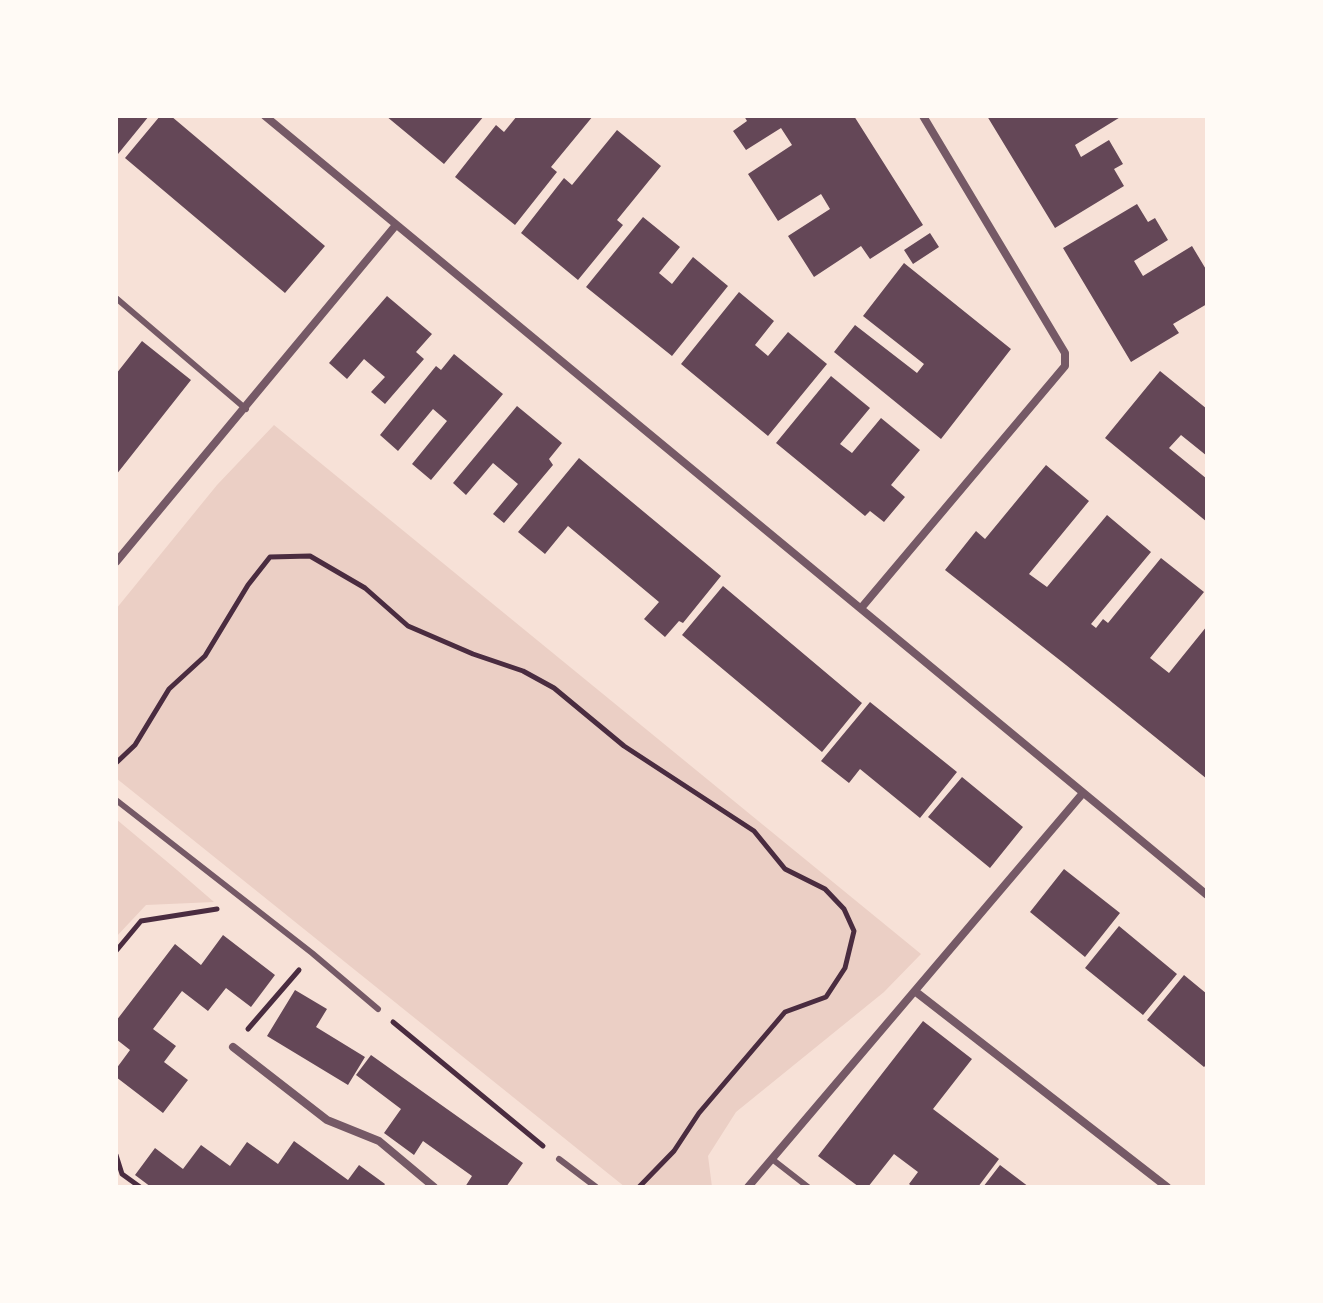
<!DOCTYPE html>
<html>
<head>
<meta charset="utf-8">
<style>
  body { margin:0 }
  #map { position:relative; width:1323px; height:1303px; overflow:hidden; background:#f7e1d7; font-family:"DM Sans",sans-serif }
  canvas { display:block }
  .frame { position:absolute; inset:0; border:118px solid #fffaf5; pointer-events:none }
</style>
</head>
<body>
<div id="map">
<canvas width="1323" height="1303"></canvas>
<div class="frame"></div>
</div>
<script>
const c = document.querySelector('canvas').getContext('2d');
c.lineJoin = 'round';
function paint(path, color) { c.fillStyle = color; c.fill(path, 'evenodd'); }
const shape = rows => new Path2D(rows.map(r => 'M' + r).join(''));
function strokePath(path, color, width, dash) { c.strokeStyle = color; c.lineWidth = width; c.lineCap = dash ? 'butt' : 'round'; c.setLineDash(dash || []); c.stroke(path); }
paint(shape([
  [274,425,921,954,884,992,736,1112,708,1156,712,1187,625,1187,116,778,116,609,217,485],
  [116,819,177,870,214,902,146,905,116,937]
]), '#ebcfc5');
paint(shape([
  [116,116,149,116,118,154,116,152],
  [160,116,171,116,325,246,285,293,125,158],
  [386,116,484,116,444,164],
  [517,116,593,116,551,167,557,172,515,225,455,177,496,125,504,132],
  [744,116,854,116,923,225,870,259,861,246,814,277,788,236,830,209,821,194,778,221,748,174,792,145,781,128,746,150,733,131,747,121],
  [987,116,1122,116,1075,145,1081,157,1109,140,1123,164,1114,169,1124,186,1055,228],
  [617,130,661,166,617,220,623,225,578,280,521,233,564,178,572,185],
  [1137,204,1148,222,1155,218,1168,240,1134,261,1143,276,1192,246,1207,271,1207,304,1173,324,1179,333,1131,362,1063,248],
  [643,217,680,247,659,273,672,284,693,257,728,286,672,356,586,287],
  [930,233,939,247,913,264,904,250],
  [904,263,1011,349,941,439,834,352,855,325,917,373,924,364,863,316],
  [739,292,774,321,755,345,768,356,788,332,827,364,768,436,681,364],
  [387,296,432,334,416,352,424,359,385,404,371,392,385,377,364,359,347,379,329,363],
  [142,341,191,380,116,475,116,374],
  [454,354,503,394,431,480,412,464,447,421,433,409,398,451,380,435,436,366,441,370],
  [1160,371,1207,409,1207,456,1181,435,1169,448,1207,479,1207,522,1105,438],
  [831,376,870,408,840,444,852,453,881,418,920,450,891,485,905,497,884,522,870,511,865,516,776,443],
  [517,406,562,443,549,459,553,465,504,523,493,514,518,484,493,463,466,495,453,483],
  [579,458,721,576,683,623,679,621,665,637,644,619,659,602,568,526,545,554,518,532],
  [1046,465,1089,501,1029,574,1047,587,1107,515,1151,552,1091,624,1096,628,1103,619,1108,623,1161,558,1204,592,1150,658,1169,673,1207,626,1207,779,1066,665,945,570,976,531,985,539],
  [723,586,862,703,822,752,682,635],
  [870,702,957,772,920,818,860,769,849,783,821,761],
  [962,777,1023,827,990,868,928,817],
  [1064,869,1120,913,1085,957,1030,912],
  [1119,926,1177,974,1143,1015,1085,968],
  [223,935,275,975,251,1007,226,988,208,1011,182,991,153,1029,176,1046,164,1062,188,1080,163,1113,116,1077,116,1069,130,1050,116,1039,116,1021,175,944,201,965],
  [1184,975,1207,994,1207,1064,1204,1067,1147,1020],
  [295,990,327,1009,316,1027,365,1057,348,1085,267,1036],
  [923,1021,972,1059,933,1109,999,1159,978,1187,913,1187,909,1184,918,1172,894,1154,868,1187,859,1187,818,1156],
  [371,1055,523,1163,506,1187,465,1187,472,1176,423,1141,414,1155,384,1133,401,1109,356,1075],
  [294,1141,348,1180,359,1165,385,1184,383,1187,151,1187,135,1175,155,1148,183,1169,201,1145,230,1166,247,1142,278,1164],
  [1000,1165,1029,1187,983,1187]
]), '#644757');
strokePath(shape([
  [116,763,135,745,169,689,205,656,248,585,270,557,310,556,365,588,408,626,473,654,523,671,554,688,624,746,754,831,785,869,825,889,844,909,854,931,845,968,826,997,785,1012,699,1113,674,1151,639,1187],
  [116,951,141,921,217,909],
  [393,1022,543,1146],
  [248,1029,299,970],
  [116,1155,122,1174,140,1187]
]), '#4a2c40', 5);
strokePath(shape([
  [116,298,246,409],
  [116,800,312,953,378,1009],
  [559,1159,596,1187],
  [772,1159,808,1187]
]), '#755966', 6);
strokePath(shape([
  [265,116,1207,895],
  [116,562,396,225],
  [862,607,1065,366,1065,353,923,116],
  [916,992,1167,1187],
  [233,1047,327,1120,379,1141,434,1187],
  [748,1187,1083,793]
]), '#755966', 8);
</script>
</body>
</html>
